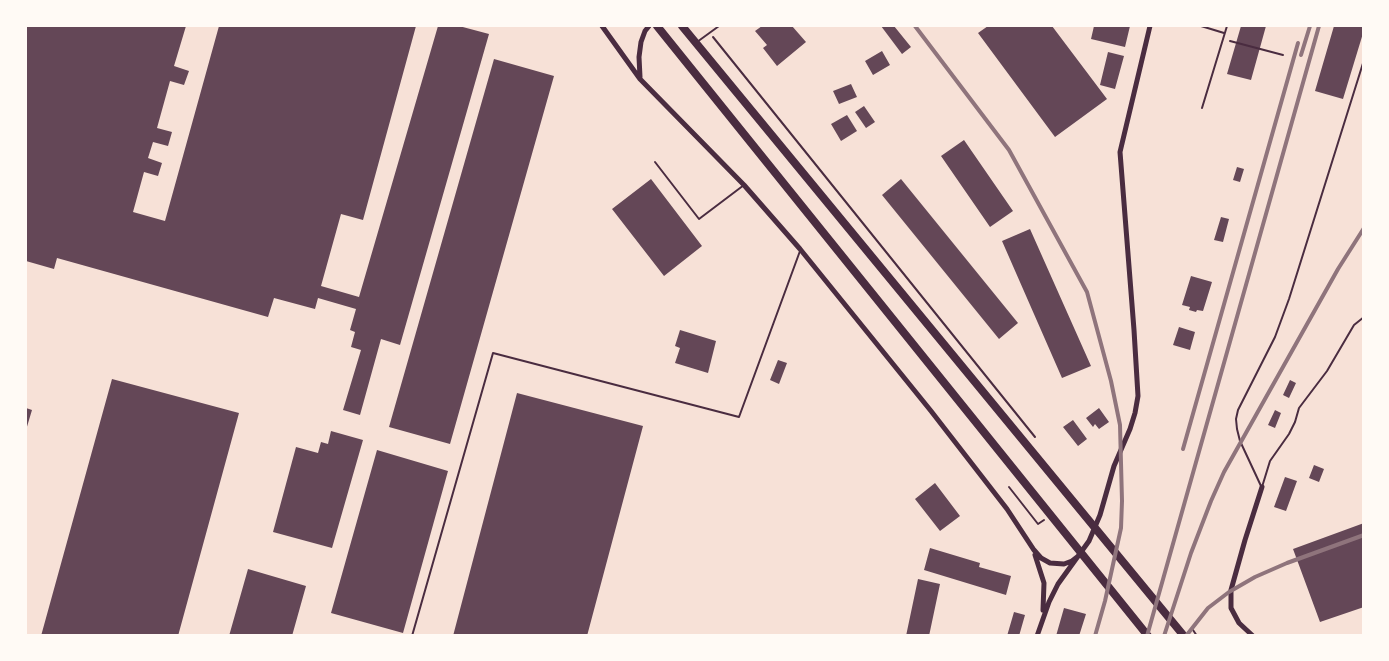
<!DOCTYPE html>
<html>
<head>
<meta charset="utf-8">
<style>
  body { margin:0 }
  #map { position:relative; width:1389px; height:661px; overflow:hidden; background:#f7e1d7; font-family:"Work Sans",sans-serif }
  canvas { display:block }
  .frame { position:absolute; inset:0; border:27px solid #fffaf5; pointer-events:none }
</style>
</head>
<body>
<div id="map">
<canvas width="1389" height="661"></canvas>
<div class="frame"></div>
</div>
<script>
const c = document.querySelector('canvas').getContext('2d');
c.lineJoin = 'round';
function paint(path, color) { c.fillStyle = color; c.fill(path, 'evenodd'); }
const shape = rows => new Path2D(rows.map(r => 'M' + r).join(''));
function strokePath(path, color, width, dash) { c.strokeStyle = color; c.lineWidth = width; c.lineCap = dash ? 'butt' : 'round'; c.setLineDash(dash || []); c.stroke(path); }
paint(shape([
  [26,26,186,26,174,66,189,71,184,85,170,81,157,128,172,132,168,146,153,142,148,158,162,163,158,176,144,172,133,212,165,221,219,26,416,26,363,220,341,214,321,286,359,297,438,26,459,26,489,34,400,345,381,339,360,415,343,410,361,350,351,347,355,332,350,330,356,309,318,298,315,309,274,298,268,317,57,258,54,269,26,261],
  [762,26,792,26,806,42,777,66,763,48,767,45,755,31],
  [881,26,894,26,911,47,902,54],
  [988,26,1052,26,1107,99,1055,137,978,33],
  [1094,26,1130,26,1125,47,1091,39],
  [1241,26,1266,26,1251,80,1227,74],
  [1334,26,1364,26,1364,30,1343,99,1315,91],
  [882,51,890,65,873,75,865,61],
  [1108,52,1124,56,1115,89,1100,85],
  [494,59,554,76,450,444,389,427],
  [851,84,857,97,839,104,833,91],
  [864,106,875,122,866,128,855,112],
  [847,115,857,131,841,141,831,124],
  [964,140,1013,211,990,227,941,156],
  [1237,167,1244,169,1240,182,1233,180],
  [651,179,702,246,664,276,612,209],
  [901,179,1018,323,999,339,882,195],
  [1221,217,1229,219,1223,242,1214,240],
  [1030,229,1091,366,1062,378,1002,241],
  [1191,276,1212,282,1203,311,1197,310,1196,312,1189,310,1190,307,1182,305],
  [1179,327,1195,332,1190,350,1173,345],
  [680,330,716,341,708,373,675,363,680,348,675,346],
  [778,360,787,363,779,384,770,380],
  [112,379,239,413,178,636,41,636],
  [1290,380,1296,383,1289,398,1283,395],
  [517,393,643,426,587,636,453,636],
  [26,408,32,410,26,430],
  [1099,408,1109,422,1099,429,1095,424,1093,427,1086,418],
  [1275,410,1281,413,1275,428,1268,425],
  [1073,420,1087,439,1078,446,1063,427],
  [331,431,363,440,332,548,273,532,296,447,318,453,321,442,328,444],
  [377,450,448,471,403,633,331,613],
  [1314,465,1324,469,1319,482,1309,478],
  [1285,477,1297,481,1286,511,1274,507],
  [935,483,960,516,940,531,915,499],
  [1364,523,1364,607,1320,622,1293,549],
  [930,548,980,563,979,567,1011,576,1006,595,924,570],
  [248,569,306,586,292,636,229,636],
  [918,579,940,584,929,636,906,636],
  [1064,608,1086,614,1079,636,1056,636],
  [1014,612,1025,615,1019,636,1007,636]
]), '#644757');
strokePath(shape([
  [713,37,1035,437],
  [1230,41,1283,55],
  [1009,487,1038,524,1044,520],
  [1193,630,1197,636]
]), '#4a2c40', 2);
strokePath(shape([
  [1201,26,1224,33],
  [697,42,719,26],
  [1202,108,1227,26],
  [655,162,699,219,744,185],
  [1261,486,1240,441,1237,429,1236,419,1238,410,1275,337,1289,299,1364,60],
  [1262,487,1270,461,1289,434,1295,422,1299,408,1327,371,1354,325,1364,317],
  [412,636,493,353,739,417,800,251]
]), '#4a2c40', 2);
strokePath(shape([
  [602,26,640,79,744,185,800,249,931,411,1007,509,1034,550,1041,558,1050,563,1064,564,1072,561,1081,554],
  [640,77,639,57,641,42,645,31,649,26],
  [1035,555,1044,583,1043,610],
  [1037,636,1049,602,1058,584,1089,541,1100,515,1114,466,1130,429,1135,413,1138,396,1134,330,1120,152,1150,26],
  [1253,636,1239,623,1231,608,1231,590,1245,540,1262,487]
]), '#4a2c40', 5);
strokePath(shape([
  [657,26,1148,636],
  [682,26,1184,636]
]), '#4a2c40', 8);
strokePath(shape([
  [915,26,1009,150,1087,292,1111,381,1120,425,1122,501,1121,528,1105,601,1095,636],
  [1301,55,1310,26],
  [1183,449,1298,43],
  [1147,636,1319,26],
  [1164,636,1191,553,1211,501,1224,472,1338,269,1364,228],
  [1186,636,1208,608,1229,592,1255,577,1287,563,1364,535]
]), '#8f747c', 4);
</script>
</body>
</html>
